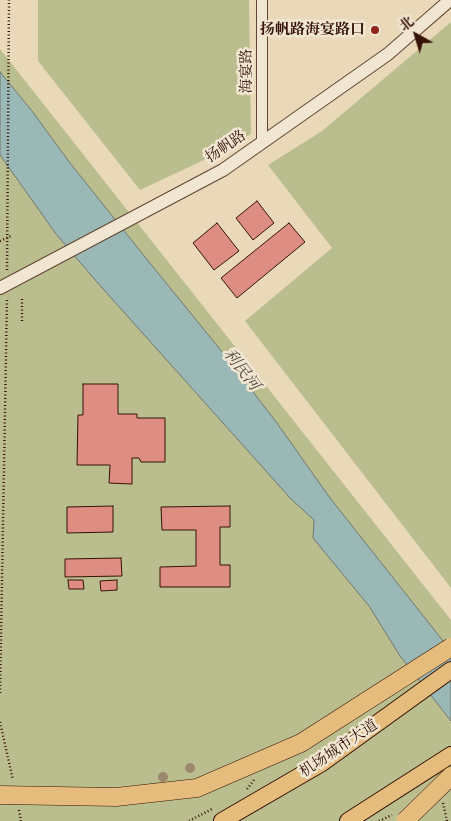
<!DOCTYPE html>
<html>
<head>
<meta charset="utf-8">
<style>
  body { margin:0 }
  #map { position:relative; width:451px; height:821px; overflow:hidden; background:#ead9b9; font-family:"Gentium Book Plus","Noto Serif SC",serif }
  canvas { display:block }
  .north { position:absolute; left:391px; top:10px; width:50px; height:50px; -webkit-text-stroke:4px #f1e6d2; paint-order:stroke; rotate:321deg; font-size:14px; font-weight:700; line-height:20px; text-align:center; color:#351306 }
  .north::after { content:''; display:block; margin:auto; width:18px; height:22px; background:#351306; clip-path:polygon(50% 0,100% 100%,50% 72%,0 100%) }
</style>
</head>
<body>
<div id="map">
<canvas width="451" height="821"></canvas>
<div class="north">北</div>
</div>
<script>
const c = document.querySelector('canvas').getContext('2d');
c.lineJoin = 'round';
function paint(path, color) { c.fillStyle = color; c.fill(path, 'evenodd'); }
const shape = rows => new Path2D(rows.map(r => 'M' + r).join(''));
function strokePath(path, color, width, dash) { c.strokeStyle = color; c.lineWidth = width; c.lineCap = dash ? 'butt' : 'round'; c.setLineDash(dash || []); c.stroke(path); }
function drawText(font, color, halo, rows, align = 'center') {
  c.font = font + ' "Gentium Book Plus","Noto Serif SC",serif'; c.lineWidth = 5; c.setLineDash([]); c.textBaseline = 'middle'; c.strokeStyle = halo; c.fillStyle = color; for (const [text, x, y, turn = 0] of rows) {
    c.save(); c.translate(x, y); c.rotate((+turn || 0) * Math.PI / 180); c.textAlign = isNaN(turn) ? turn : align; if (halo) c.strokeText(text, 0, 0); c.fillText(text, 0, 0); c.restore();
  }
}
paint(shape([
  [38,0,249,0,251,134,204,160,140,190,38,61],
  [451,22,451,588,245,321,332,248,268,165,322,131],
  [0,49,451,620,451,821,0,821]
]), '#babe8e');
const water = shape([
  [0,72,32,111,70,163,145,257,223,353,277,423,330,498,451,651,451,721,400,656,369,606,313,538,314,520,291,499,96,281,56,234,0,155,0,72]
]);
paint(water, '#9ab9b6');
strokePath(water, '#727770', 1);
const building = shape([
  [257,201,274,223,253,240,236,218,257,201],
  [217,223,239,251,214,270,193,243,217,223],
  [289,223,305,242,237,298,221,278,289,223],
  [83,384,118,384,118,414,137,414,137,418,165,418,165,462,141,462,139,458,132,458,132,484,109,483,110,465,77,465,78,415,83,415,83,384],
  [113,506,113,532,67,533,67,507,113,506],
  [230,506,230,527,220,527,220,565,230,565,230,587,160,587,160,567,196,566,196,530,162,530,161,507,230,506],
  [121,558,122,576,65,577,65,559,121,558],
  [68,580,83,580,84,589,69,589,68,580],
  [117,580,117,590,101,591,100,581,117,580]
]);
paint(building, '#dd8d82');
strokePath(building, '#351306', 1);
const minor = shape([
  [262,0,262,141]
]);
const tertiary = shape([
  [0,288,223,170,388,54,450,0]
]);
const primary = shape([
  [222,821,322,763,451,670],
  [348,821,451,755]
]);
strokePath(minor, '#624433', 12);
strokePath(tertiary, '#624433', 14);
strokePath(primary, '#351306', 18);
strokePath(shape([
  [0,241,11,236],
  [7,270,9,0],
  [22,321,22,298],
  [0,693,7,298],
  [0,722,13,780],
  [247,789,254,780],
  [443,803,447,821],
  [19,810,21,821],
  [189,821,212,809],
  [379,821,392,815]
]), '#351306', 2.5, [1, 2.5]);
strokePath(minor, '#f1e6d2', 10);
strokePath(tertiary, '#f1e6d2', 12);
strokePath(primary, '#e5bc7c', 16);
const trunkBridge = shape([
  [0,795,116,797,197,788,301,743,451,647],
  [405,821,451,776]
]);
strokePath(trunkBridge, '#351306', 19, []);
strokePath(trunkBridge, '#e5bc7c', 18);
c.fillStyle = '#9c886d';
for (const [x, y] of [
  [190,768],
  [163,777]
]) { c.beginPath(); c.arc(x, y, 5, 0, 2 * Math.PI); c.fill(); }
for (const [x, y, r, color] of [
  [375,30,5,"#8f2418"]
]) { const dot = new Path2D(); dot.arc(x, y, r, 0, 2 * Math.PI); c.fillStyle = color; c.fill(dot); strokePath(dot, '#f1e6d2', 2); }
drawText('bold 15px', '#351306', '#f1e6d2', [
  ["扬帆路海宴路口",365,30]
], 'right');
drawText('15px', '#351306', '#f1e6d2', [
  ["海宴路",247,71,-90],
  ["扬帆路",226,147,-34],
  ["机场城市大道",339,749,-34]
]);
drawText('italic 16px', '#584d44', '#f1e6d2', [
  ["利民河",241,370,52]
]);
</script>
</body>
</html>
